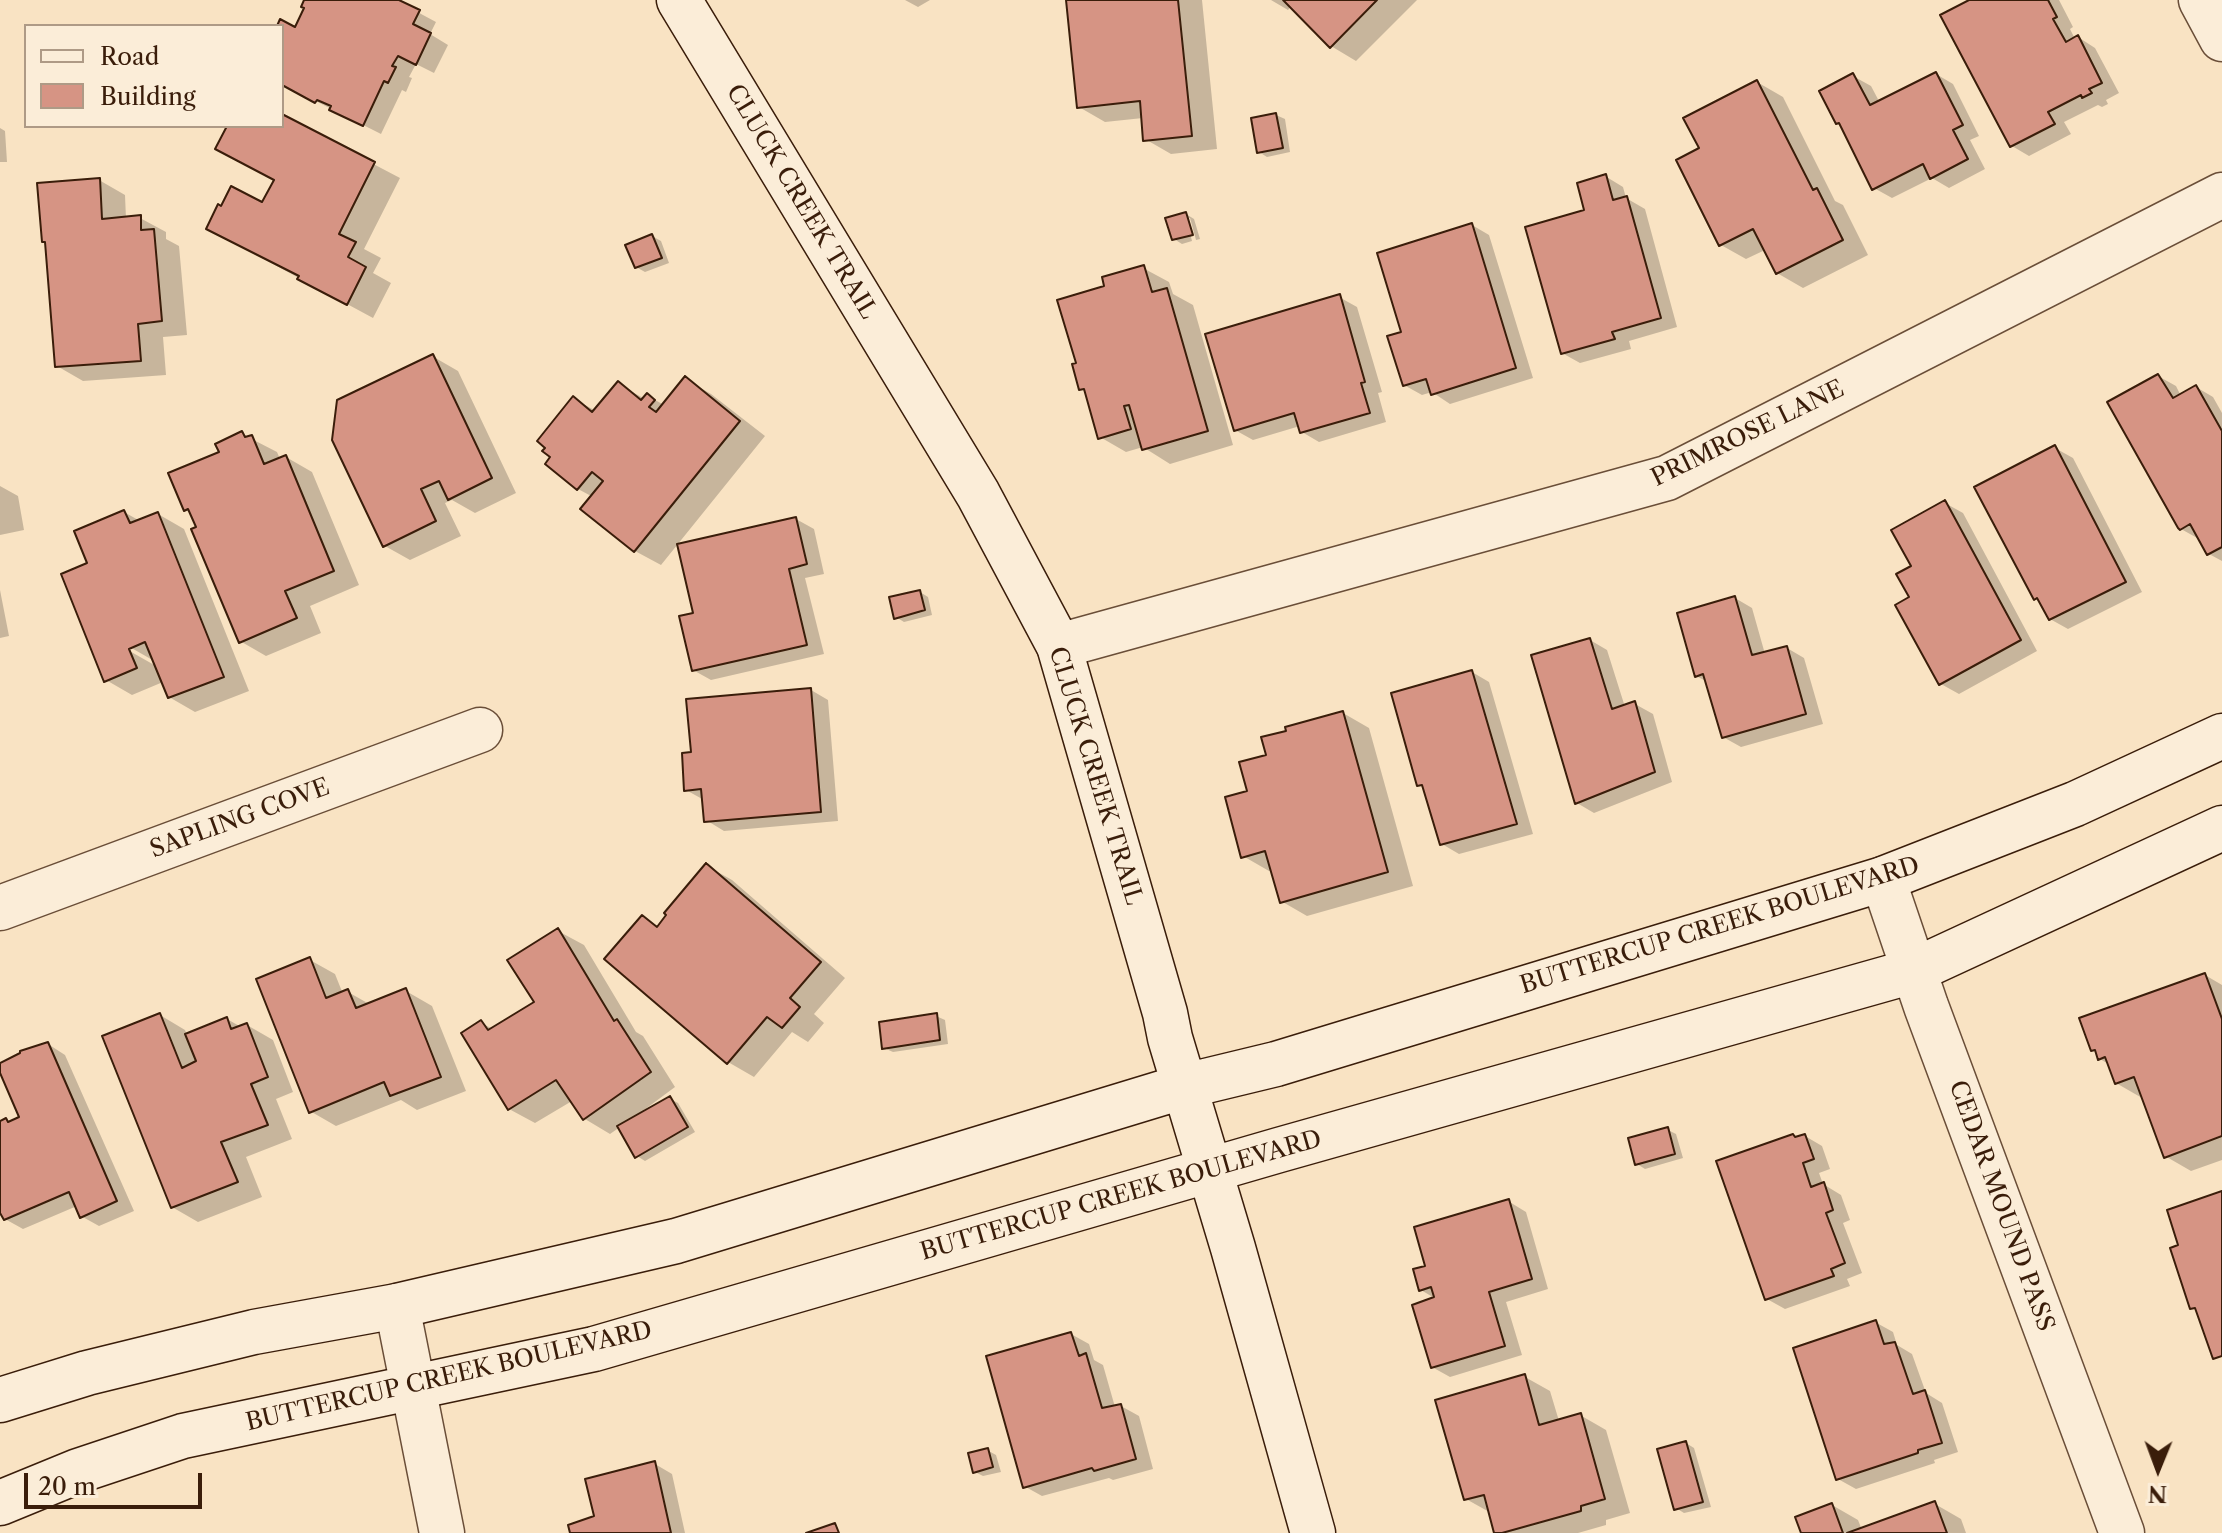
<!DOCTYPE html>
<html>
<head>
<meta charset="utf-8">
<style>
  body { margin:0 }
  #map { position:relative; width:2222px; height:1533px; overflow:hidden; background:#f9e3c3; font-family:"Libre Caslon Text",serif }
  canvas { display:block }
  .legend { position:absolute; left:24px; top:24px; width:260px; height:104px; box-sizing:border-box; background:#fbedd8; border:2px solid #ae9a86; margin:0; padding:10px 14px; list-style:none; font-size:24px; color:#3a1d0a }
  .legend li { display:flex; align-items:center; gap:16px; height:40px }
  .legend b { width:40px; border:2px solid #ae9a86 }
  .north { position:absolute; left:2118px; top:1429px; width:80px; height:80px; -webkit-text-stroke:6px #fbedd8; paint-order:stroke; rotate:181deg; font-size:22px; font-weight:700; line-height:32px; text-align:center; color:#3a1d0a }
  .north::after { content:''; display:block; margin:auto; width:28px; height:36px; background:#3a1d0a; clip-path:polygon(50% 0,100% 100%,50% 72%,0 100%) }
  .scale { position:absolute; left:24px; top:1473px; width:178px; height:36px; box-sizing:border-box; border:4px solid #3a1d0a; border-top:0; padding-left:10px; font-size:24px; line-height:28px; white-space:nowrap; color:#3a1d0a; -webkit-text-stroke:6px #fbedd8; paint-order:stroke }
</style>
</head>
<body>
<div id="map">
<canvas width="2222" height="1533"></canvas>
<ul class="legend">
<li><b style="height:10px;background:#fbedd8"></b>Road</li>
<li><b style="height:22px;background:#d69484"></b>Building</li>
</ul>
<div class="north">N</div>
<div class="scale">20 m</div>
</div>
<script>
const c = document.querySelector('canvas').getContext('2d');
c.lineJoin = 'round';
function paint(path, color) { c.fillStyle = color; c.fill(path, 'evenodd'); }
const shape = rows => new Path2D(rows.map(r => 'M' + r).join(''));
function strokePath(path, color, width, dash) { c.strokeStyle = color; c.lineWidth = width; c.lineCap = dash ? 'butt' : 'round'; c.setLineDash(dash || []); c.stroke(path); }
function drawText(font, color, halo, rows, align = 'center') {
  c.font = font + ' "Libre Caslon Text",serif'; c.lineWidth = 7; c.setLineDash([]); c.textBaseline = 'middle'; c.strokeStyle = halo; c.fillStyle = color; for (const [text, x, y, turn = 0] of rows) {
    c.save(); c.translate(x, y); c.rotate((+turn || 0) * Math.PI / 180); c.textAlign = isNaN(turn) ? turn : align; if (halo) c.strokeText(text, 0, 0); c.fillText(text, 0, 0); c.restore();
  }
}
paint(shape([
  [306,0,395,0,436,22,430,34,448,45,434,73,416,64,409,77,412,78,406,92,402,90,381,134,282,84,282,26,279,26,281,22,296,29,306,8],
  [905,0,930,0,918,7],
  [1068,0,1202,0,1217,149,1171,154,1145,139,1143,118,1105,122,1079,107],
  [1271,0,1417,0,1356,61,1331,46,1291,6,1288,10],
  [1973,0,2059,0,2073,27,2070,29,2075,39,2078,37,2095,48,2119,93,2106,100,2108,104,2102,107,2098,105,2064,122,2071,134,2029,156,2012,146],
  [1936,74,1953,84,1979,136,1970,140,1985,169,1949,188,1932,178,1892,198,1874,188,1842,125,1838,123,1853,76,1871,86,1880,103],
  [1757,82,1783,97,1835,201,1843,205,1868,255,1803,288,1777,273,1765,250,1746,259,1721,245,1701,149],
  [1276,115,1285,119,1290,152,1267,157,1259,152],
  [282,116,400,178,364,249,381,258,373,273,391,283,373,318,208,229,263,205,276,180,229,126,282,126],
  [0,128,5,131,7,162,0,162],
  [1605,176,1623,187,1626,198,1645,209,1677,327,1629,341,1631,349,1580,363,1562,353,1587,212],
  [99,180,125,195,126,219,140,218,166,232,166,239,179,246,187,335,163,337,166,375,83,381,57,366],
  [1186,214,1194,219,1200,239,1196,240,1190,218,1186,218,1192,241,1182,244,1174,239],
  [1472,225,1489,235,1533,378,1450,404,1432,392,1422,395,1404,385,1404,333],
  [652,236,661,241,669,263,645,272,636,267],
  [1143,268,1169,282,1173,294,1193,305,1233,445,1170,464,1143,447,1126,452,1100,437,1087,392,1081,389,1078,365,1107,288],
  [1339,297,1357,307,1382,392,1378,393,1386,422,1319,442,1302,432,1300,426,1253,440,1235,430],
  [432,356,458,371,516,493,475,513,452,500,445,503,461,536,410,560,385,546],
  [2158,376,2176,386,2181,396,2196,387,2213,397,2222,413,2222,561,2209,554,2199,539,2181,529],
  [685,379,711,394,765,436,661,565,635,551,583,509,593,497,578,489,547,464,574,399,596,411,618,384,645,399,648,396,664,405],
  [242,434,277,452,280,459,286,457,312,472,359,585,310,606,321,633,266,656,240,641,199,528,192,514,186,510,222,453],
  [2055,448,2073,458,2142,592,2068,629,2050,619,2041,602,2035,599],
  [0,486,18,496,24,530,0,535],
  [1945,503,1963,513,2037,651,1959,694,1941,684,1911,598,1914,566],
  [124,512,140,521,158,514,184,529,249,691,195,712,169,697,163,682,132,695,106,680,89,564],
  [121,642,156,662,156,666,119,645],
  [796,519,814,529,824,574,805,578,824,654,711,680,693,670,695,615],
  [0,590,9,636,0,638],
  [920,592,928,597,932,615,904,622,896,617],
  [1735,598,1752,608,1765,654,1787,648,1804,658,1823,724,1741,747,1723,737,1708,682,1696,676],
  [1590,640,1607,650,1625,707,1635,704,1653,714,1672,782,1594,813,1577,803],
  [1472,672,1489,682,1533,834,1459,854,1442,844,1425,788,1419,785],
  [811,690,828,700,838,821,724,831,706,820,704,800,686,790,693,754],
  [1343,713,1369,728,1413,886,1307,916,1281,901,1273,870,1269,871,1243,856,1249,792,1269,756],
  [707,866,732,880,845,978,814,1014,824,1023,808,1042,792,1032,754,1077,728,1062,643,918,659,927],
  [558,931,584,945,636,1032,643,1036,675,1087,644,1110,645,1112,670,1099,678,1103,695,1132,645,1161,637,1156,620,1127,610,1134,585,1119,572,1101,535,1123,509,1109,481,1023,493,1029,536,1003],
  [310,960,335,974,343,994,348,992,371,1005,406,991,432,1006,466,1091,417,1110,401,1100,336,1126,310,1111],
  [2205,975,2222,985,2222,1160,2191,1171,2165,1156,2142,1098,2116,1083,2110,1065,2100,1059,2098,1053,2093,1050],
  [160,1015,185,1030,187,1035,227,1019,241,1027,247,1025,273,1040,293,1092,276,1099,292,1139,246,1157,262,1197,198,1222,172,1207],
  [936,1016,945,1020,948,1044,893,1052,884,1048],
  [48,1044,65,1055,134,1211,99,1226,81,1216,77,1206,23,1229,5,1219,0,1207,0,1123,6,1120,11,1123,22,1118,0,1065],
  [1668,1130,1676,1134,1683,1158,1645,1169,1637,1164],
  [1793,1136,1798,1138,1805,1136,1822,1146,1830,1169,1819,1173,1823,1184,1841,1195,1850,1220,1843,1223,1862,1273,1847,1279,1850,1286,1785,1309,1767,1299],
  [1508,1201,1526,1212,1548,1289,1506,1302,1522,1355,1450,1377,1432,1367,1436,1299,1421,1290,1427,1267],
  [1875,1322,1893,1332,1897,1345,1912,1354,1926,1393,1942,1403,1958,1452,1934,1460,1935,1463,1856,1489,1838,1479],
  [1071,1334,1089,1344,1094,1360,1103,1365,1115,1407,1121,1406,1139,1416,1153,1469,1113,1480,1109,1478,1042,1496,1024,1486],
  [1525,1377,1550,1391,1559,1421,1580,1415,1606,1430,1630,1513,1606,1520,1606,1525,1578,1533,1496,1533,1491,1513,1466,1499],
  [1686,1443,1694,1448,1711,1507,1684,1513,1676,1508],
  [987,1450,996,1455,1001,1472,983,1476,975,1472],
  [655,1464,672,1474,685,1533,573,1533,597,1518],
  [1935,1504,1961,1519,1966,1533,1803,1533,1832,1505,1858,1520,1862,1530]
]), '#0003');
const building = shape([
  [304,0,399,0,420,10,413,24,431,33,416,65,398,56,392,66,396,67,388,83,384,81,363,126,329,110,331,106,317,100,315,103,282,85,282,26,277,26,280,19,295,27,304,8,301,7,304,0],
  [1066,0,1178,0,1192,136,1143,141,1140,101,1077,108,1066,0],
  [1283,0,1377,0,1330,48,1283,0],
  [1969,0,2048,0,2057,17,2053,19,2066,42,2078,35,2102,83,2089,89,2092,93,2082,98,2081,95,2048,112,2055,124,2010,147,1940,15,1969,0],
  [1936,72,1963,125,1953,130,1968,159,1930,179,1923,164,1872,190,1839,123,1836,124,1819,91,1853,73,1870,105,1936,72],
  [1757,80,1813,190,1817,188,1843,240,1776,274,1753,229,1719,246,1676,160,1699,148,1683,118,1757,80],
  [1276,113,1283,148,1257,153,1251,118,1276,113],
  [282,114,375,162,339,234,356,242,348,257,366,267,347,305,297,279,299,276,206,229,218,204,221,206,231,186,262,202,274,180,215,149,227,126,282,126,282,114],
  [1606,174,1613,200,1627,196,1661,318,1612,332,1615,339,1561,354,1525,227,1584,210,1577,183,1606,174],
  [100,178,102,219,141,215,141,230,154,229,162,321,138,324,141,361,55,367,45,242,42,242,37,183,100,178],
  [1186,212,1193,235,1172,240,1165,218,1186,212],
  [1472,223,1516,368,1431,395,1426,379,1403,386,1387,336,1401,332,1377,253,1472,223],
  [652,234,662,258,635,268,625,245,652,234],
  [1144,265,1152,292,1167,288,1208,431,1142,450,1129,405,1124,406,1131,429,1098,439,1084,389,1079,390,1072,364,1076,363,1057,300,1104,286,1102,277,1144,265],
  [1340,294,1365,382,1361,383,1370,413,1300,433,1294,413,1234,431,1205,334,1340,294],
  [433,354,492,478,448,500,439,481,421,489,436,521,383,547,332,440,337,400,433,354],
  [2158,374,2173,398,2196,385,2222,431,2222,547,2207,555,2190,524,2180,530,2178,528,2107,402,2158,374],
  [685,376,740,421,634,552,580,509,603,481,592,472,577,490,545,464,550,457,542,451,545,448,537,441,573,396,592,412,618,381,641,400,647,393,655,400,649,407,656,412,685,376],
  [242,431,245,437,252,435,264,464,286,455,334,571,285,591,297,618,239,643,191,529,196,527,188,509,184,511,168,473,219,452,215,444,242,431],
  [2055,445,2126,582,2049,620,2037,598,2034,600,1974,487,2055,445],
  [1945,500,2021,640,1939,685,1895,605,1909,597,1896,574,1911,566,1891,530,1945,500],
  [124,510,130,523,158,512,224,677,168,698,145,642,129,649,137,668,104,682,61,574,87,563,74,531,124,510],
  [796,517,807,564,789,569,807,645,692,671,679,616,693,613,677,544,796,517],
  [920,590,925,610,894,619,889,597,920,590],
  [1735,596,1752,655,1787,646,1806,714,1722,738,1703,674,1695,677,1677,613,1735,596],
  [1590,638,1612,709,1635,701,1655,772,1575,804,1531,655,1590,638],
  [1472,670,1517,824,1440,845,1422,785,1417,786,1391,693,1472,670],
  [811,688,821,812,704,822,701,789,684,791,682,753,691,752,686,699,811,688],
  [1343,711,1388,872,1280,903,1265,851,1241,858,1225,797,1247,791,1239,762,1266,755,1261,737,1286,731,1285,727,1343,711],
  [706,863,821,962,790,998,800,1007,782,1028,767,1017,727,1064,604,959,642,915,657,927,666,915,664,913,706,863],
  [558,928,614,1021,617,1019,651,1072,583,1120,556,1080,508,1110,461,1033,481,1020,488,1030,534,1002,507,960,558,928],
  [310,957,326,998,348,989,356,1008,406,988,441,1077,390,1096,384,1082,309,1113,256,979,310,957],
  [2205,973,2222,1019,2222,1136,2164,1158,2134,1077,2115,1084,2105,1057,2098,1060,2095,1050,2091,1051,2079,1018,2205,973],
  [160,1013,182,1068,196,1061,185,1034,227,1017,231,1029,247,1023,268,1077,251,1084,268,1125,221,1142,238,1182,171,1208,102,1036,160,1013],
  [937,1013,940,1040,882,1049,879,1022,937,1013],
  [48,1042,117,1201,80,1218,69,1192,4,1220,0,1213,0,1121,6,1118,8,1122,19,1117,0,1073,0,1063,20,1053,20,1051,48,1042],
  [670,1096,688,1127,635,1158,617,1126,670,1096],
  [1668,1127,1675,1154,1635,1165,1628,1138,1668,1127],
  [1793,1134,1795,1137,1805,1134,1814,1159,1803,1163,1811,1187,1824,1182,1833,1210,1826,1213,1845,1263,1831,1269,1834,1276,1765,1300,1716,1161,1793,1134],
  [2222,1191,2222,1356,2213,1359,2195,1308,2190,1309,2170,1248,2178,1245,2167,1210,2222,1191],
  [1509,1199,1532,1279,1489,1292,1505,1346,1431,1368,1412,1305,1434,1297,1431,1287,1419,1291,1413,1269,1425,1266,1414,1227,1509,1199],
  [1876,1320,1884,1344,1895,1342,1913,1394,1925,1390,1942,1443,1918,1450,1918,1453,1836,1480,1793,1348,1876,1320],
  [1071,1332,1079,1356,1086,1353,1102,1408,1121,1404,1136,1459,1094,1471,1092,1468,1023,1488,986,1356,1071,1332],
  [1525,1374,1539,1425,1581,1413,1605,1499,1581,1506,1581,1511,1502,1533,1494,1533,1484,1495,1464,1500,1435,1400,1525,1374],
  [1686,1441,1703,1502,1674,1510,1657,1449,1686,1441],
  [988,1448,993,1467,973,1473,968,1453,988,1448],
  [655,1461,671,1533,570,1533,568,1525,594,1516,585,1479,655,1461],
  [1935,1501,1947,1533,1847,1533,1935,1501],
  [1832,1503,1843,1533,1801,1533,1795,1517,1832,1503],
  [835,1523,839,1533,806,1533,835,1523]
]);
paint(building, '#d69484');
strokePath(building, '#3a1d0a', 2);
const street = shape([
  [2201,0,2222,39],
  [1059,646,1667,478,2222,195],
  [1883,879,1926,1006,2122,1533],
  [0,908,480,730],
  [397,1306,442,1533]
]);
const secondary = shape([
  [679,0,978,494,1059,646,1165,1013,1170,1038,1233,1248,1313,1533],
  [0,1400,87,1373,254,1332,397,1306,676,1241,1185,1086,1276,1064,1883,879,2075,804,2222,736],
  [0,1503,78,1471,183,1436,594,1349,1279,1150,1913,971,2222,828]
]);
strokePath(street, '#6a4e38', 47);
strokePath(secondary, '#3a1d0a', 47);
strokePath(street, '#fbedd8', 44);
strokePath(secondary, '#fbedd8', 44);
drawText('24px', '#3a1d0a', '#fbedd8', [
  ["CLUCK CREEK TRAIL",801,202,59],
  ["PRIMROSE LANE",1748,434,-26],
  ["CLUCK CREEK TRAIL",1095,776,73],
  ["SAPLING COVE",240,819,-20],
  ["BUTTERCUP CREEK BOULEVARD",1720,926,-17],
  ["BUTTERCUP CREEK BOULEVARD",1121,1196,-16],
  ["CEDAR MOUND PASS",2001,1206,70],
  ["BUTTERCUP CREEK BOULEVARD",449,1377,-13]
]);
</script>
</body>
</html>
